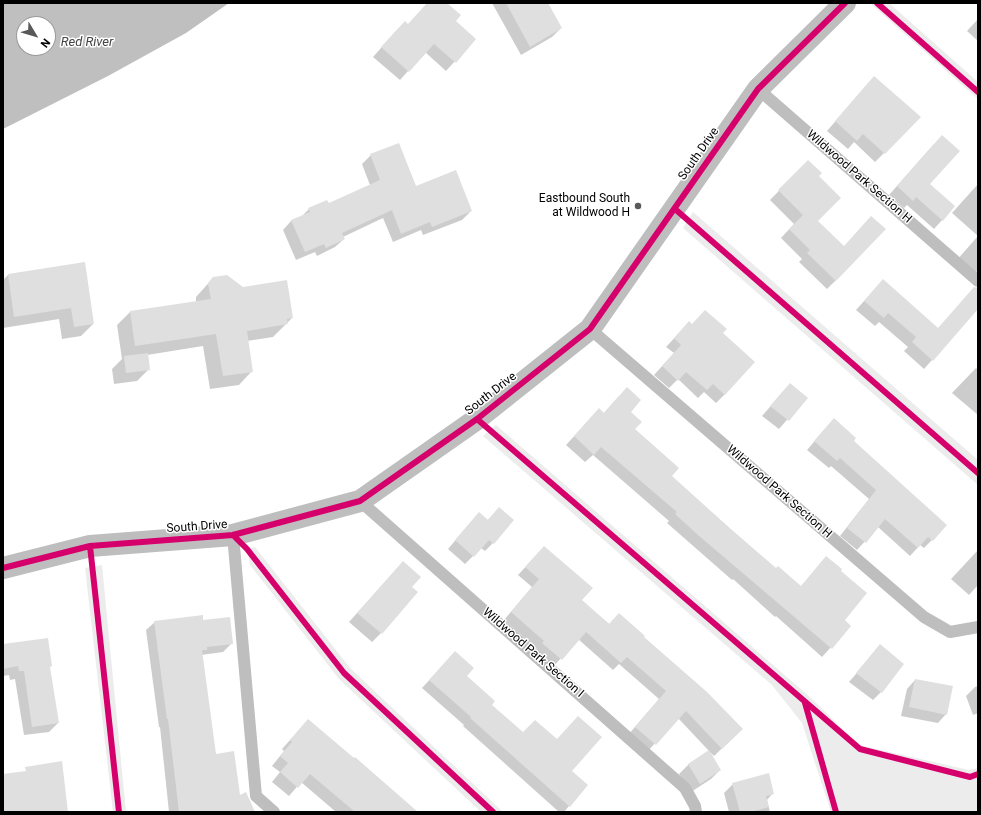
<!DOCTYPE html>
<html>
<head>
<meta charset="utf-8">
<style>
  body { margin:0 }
  #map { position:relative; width:981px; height:815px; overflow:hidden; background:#fff; font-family:Roboto,sans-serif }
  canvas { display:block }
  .frame { position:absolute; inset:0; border:4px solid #000; pointer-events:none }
  .north { position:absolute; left:16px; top:16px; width:40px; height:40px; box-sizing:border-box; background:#fff; border:1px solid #999; border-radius:50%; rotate:128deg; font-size:11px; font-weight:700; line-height:16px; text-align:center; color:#000 }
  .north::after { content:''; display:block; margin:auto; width:14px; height:18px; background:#595959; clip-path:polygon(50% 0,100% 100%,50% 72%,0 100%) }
</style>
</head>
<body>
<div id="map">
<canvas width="981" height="815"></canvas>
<div class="frame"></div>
<div class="north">N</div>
</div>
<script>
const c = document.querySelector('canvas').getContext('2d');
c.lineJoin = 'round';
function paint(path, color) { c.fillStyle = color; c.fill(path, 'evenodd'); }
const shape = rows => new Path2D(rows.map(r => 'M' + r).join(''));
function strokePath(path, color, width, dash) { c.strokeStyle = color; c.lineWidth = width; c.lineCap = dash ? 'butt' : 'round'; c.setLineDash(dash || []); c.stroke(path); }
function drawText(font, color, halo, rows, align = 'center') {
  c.font = font + ' Roboto,sans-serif'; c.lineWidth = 3; c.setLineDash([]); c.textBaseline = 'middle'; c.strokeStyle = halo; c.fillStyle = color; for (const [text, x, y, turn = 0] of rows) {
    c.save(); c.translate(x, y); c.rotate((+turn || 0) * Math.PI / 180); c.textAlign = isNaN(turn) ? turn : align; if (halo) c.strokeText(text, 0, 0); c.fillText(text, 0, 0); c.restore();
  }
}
paint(shape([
  [870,3,889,3,978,82,978,99],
  [693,212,978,460,978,485,683,228],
  [496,425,810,697,859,745,969,770,978,768,978,812,831,812,802,723,772,685,483,436],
  [255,547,350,668,503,812,481,812,339,679,250,565,247,549],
  [102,565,126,812,113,812,85,568]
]), '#ececec');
paint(shape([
  [3,3,229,3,186,33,108,76,3,129],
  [24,24,48,24,48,48,24,48]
]), '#bfbfbf');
paint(shape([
  [446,3,454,21,475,39,446,71,425,52,400,80,373,57,396,31],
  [492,3,547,3,561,28,552,37,521,55],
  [978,19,978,41,967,31],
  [866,86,920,117,875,162,854,142,848,149,827,131],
  [934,144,928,184,954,207,934,229,907,205,904,208,889,195],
  [371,155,415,188,471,211,462,220,423,235,421,230,393,242,383,218,343,237,344,239,335,247,317,256,315,252,296,260,283,230,291,221,302,216,309,209,328,204,370,185,362,164],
  [808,161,818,176,816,221,836,280,827,289,799,262,802,259,781,238,794,224,770,200],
  [978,184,978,236,952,213],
  [978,236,978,270,972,276,956,261],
  [84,263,93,324,81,336,62,339,59,319,3,328,3,280,8,275],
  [213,278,243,288,292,318,273,337,247,341,252,371,239,385,210,389,203,346,147,355,149,369,137,381,114,384,112,369,122,359,117,325,130,312,196,302,196,297],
  [883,280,937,329,978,306,978,308,924,369,904,351,908,347,879,322,875,326,856,310],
  [692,325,722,333,725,394,716,403,704,392,698,398,678,379,669,388,654,375,674,353,666,347,681,331],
  [976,368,978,370,978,415,952,393],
  [790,384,806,398,779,429,762,416],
  [619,396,629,412,633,429,670,476,776,569,801,587,850,626,822,657,776,616,775,617,733,579,732,580,667,523,669,521,593,455,585,462,566,445,591,418,603,414],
  [826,428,852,441,932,540,924,548,920,545,910,556,878,527,857,550,840,536,869,499,831,466,829,468,807,450],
  [499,508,493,543,485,551,481,548,465,564,448,549,471,522,487,521],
  [544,547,581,600,609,624,643,637,742,729,714,756,710,752,720,770,711,779,691,792,679,774,688,765,709,751,678,718,647,752,628,735,659,699,619,664,613,670,578,639,553,667,535,651,537,649,504,620,532,587,518,575],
  [978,550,978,585,969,595,951,579],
  [403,562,411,587,381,633,372,642,349,622],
  [202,621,232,643,223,652,201,655,215,755,249,812,169,812,160,727,159,727,146,630,155,622],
  [3,645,49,667,58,723,49,732,24,735,15,679,10,680,9,675,3,676],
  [880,646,903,664,881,692,873,700,849,682],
  [447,661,465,676,491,705,523,733,570,771,569,806,564,812,559,812,463,726,464,725,422,688],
  [915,680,946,714,938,723,901,716,907,689],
  [978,686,978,713,973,715,966,696,975,687],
  [308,720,354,759,417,812,336,812,301,782,289,796,272,782,280,772,272,766,284,751,282,749],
  [733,784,773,793,767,800,770,812,729,812,724,793]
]), '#0003');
paint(shape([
  [427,3,447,3,461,15,456,21,476,39,456,63,434,44,409,72,381,47,405,21,408,24],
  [506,3,548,3,562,28,530,47],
  [874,76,921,117,885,154,863,134,857,141,835,121],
  [942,135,960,151,930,184,955,206,943,221,916,197,913,201,897,186],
  [399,143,416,186,456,170,472,211,432,227,430,222,401,234,392,210,342,233,345,239,326,248,324,244,305,252,291,220,310,212,308,208,327,200,329,203,380,180,370,154],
  [808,160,822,173,819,176,841,198,818,221,844,246,871,216,886,229,836,281,807,253,810,250,789,229,803,215,778,190],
  [85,262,94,324,74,327,71,308,14,317,8,274],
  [227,275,243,287,287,280,293,318,287,319,288,324,247,331,253,372,223,376,216,334,135,346,130,311,211,299,208,283,213,277],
  [883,279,938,328,974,287,978,288,978,309,933,361,912,342,916,337,888,313,884,318,864,301],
  [705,310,727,329,723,333,755,362,725,395,713,384,707,390,686,372,678,381,662,366,681,345,674,338,689,321,692,324],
  [148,353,150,370,126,373,124,356],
  [790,383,808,398,789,421,770,406],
  [627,387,641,400,631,412,642,422,635,429,679,468,672,476,733,531,776,568,778,566,801,586,826,556,842,569,841,571,867,593,845,620,851,626,832,649,698,535,675,514,677,512,601,447,594,455,574,436,599,408,604,413],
  [834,418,856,438,854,441,947,525,933,541,928,537,918,548,885,519,866,543,847,528,876,490,840,458,837,461,814,441],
  [499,507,514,520,494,544,489,540,474,557,455,540,479,512,488,520],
  [544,546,593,588,582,600,609,624,619,613,645,636,644,637,707,692,743,729,722,749,686,711,656,745,635,727,666,691,627,657,621,663,586,632,562,660,542,643,544,641,511,612,539,579,525,567],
  [403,561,421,577,412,587,418,592,382,634,357,613],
  [203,615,203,620,230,617,233,644,207,647,207,650,202,650,216,754,234,751,240,795,246,792,255,812,179,812,168,719,167,719,154,621],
  [48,638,52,666,50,667,59,723,32,727,24,671,19,671,18,666,3,669,3,644],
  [880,644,904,664,882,693,856,673],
  [455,651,474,668,467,676,495,701,492,705,523,732,535,720,557,739,578,716,602,737,572,771,588,785,570,807,470,718,471,717,429,680],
  [915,679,953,686,947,715,909,707],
  [308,719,354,758,355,757,418,812,355,812,310,774,298,788,280,772,288,763,280,756,292,742,290,740],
  [709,750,721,770,700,784,688,764],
  [62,761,68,812,3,812,3,774,26,771,25,767],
  [769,773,774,794,766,796,769,807,750,812,740,812,732,783]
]), '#dfdfdf');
strokePath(shape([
  [758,89,978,281],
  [590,329,924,617,950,632,978,627],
  [360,501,685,788,695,806,696,812],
  [233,535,256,796,274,812]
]), '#bebebe', 12);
strokePath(shape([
  [3,568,90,546,233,535,360,501,477,419,590,329,758,89,845,3]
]), '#bebebe', 22);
strokePath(shape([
  [877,3,978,92],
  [675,209,978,473],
  [477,419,860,749,970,777,978,774],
  [233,535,247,549,344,673,493,812],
  [90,546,119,812],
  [3,568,90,546,233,535,360,501,477,419,590,329,758,89,845,3],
  [805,703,836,812]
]), '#d6006c', 6);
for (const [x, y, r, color] of [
  [638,206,4,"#595959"]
]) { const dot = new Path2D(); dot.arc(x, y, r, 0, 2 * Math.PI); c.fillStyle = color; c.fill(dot); strokePath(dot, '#fff', 1.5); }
drawText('12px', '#000', '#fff', [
  ["South Drive",699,154,-55],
  ["Wildwood Park Section H",859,177,41],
  ["South Drive",491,394,-38],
  ["Wildwood Park Section H",779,492,41],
  ["South Drive",197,527,-4],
  ["Wildwood Park Section I",533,653,41]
]);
drawText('12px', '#000', '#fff', [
  ["Eastbound South",630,199],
  ["at Wildwood H",630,213]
], 'right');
drawText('italic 13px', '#444', '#fff', [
  ["Red River",87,43]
]);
</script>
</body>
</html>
